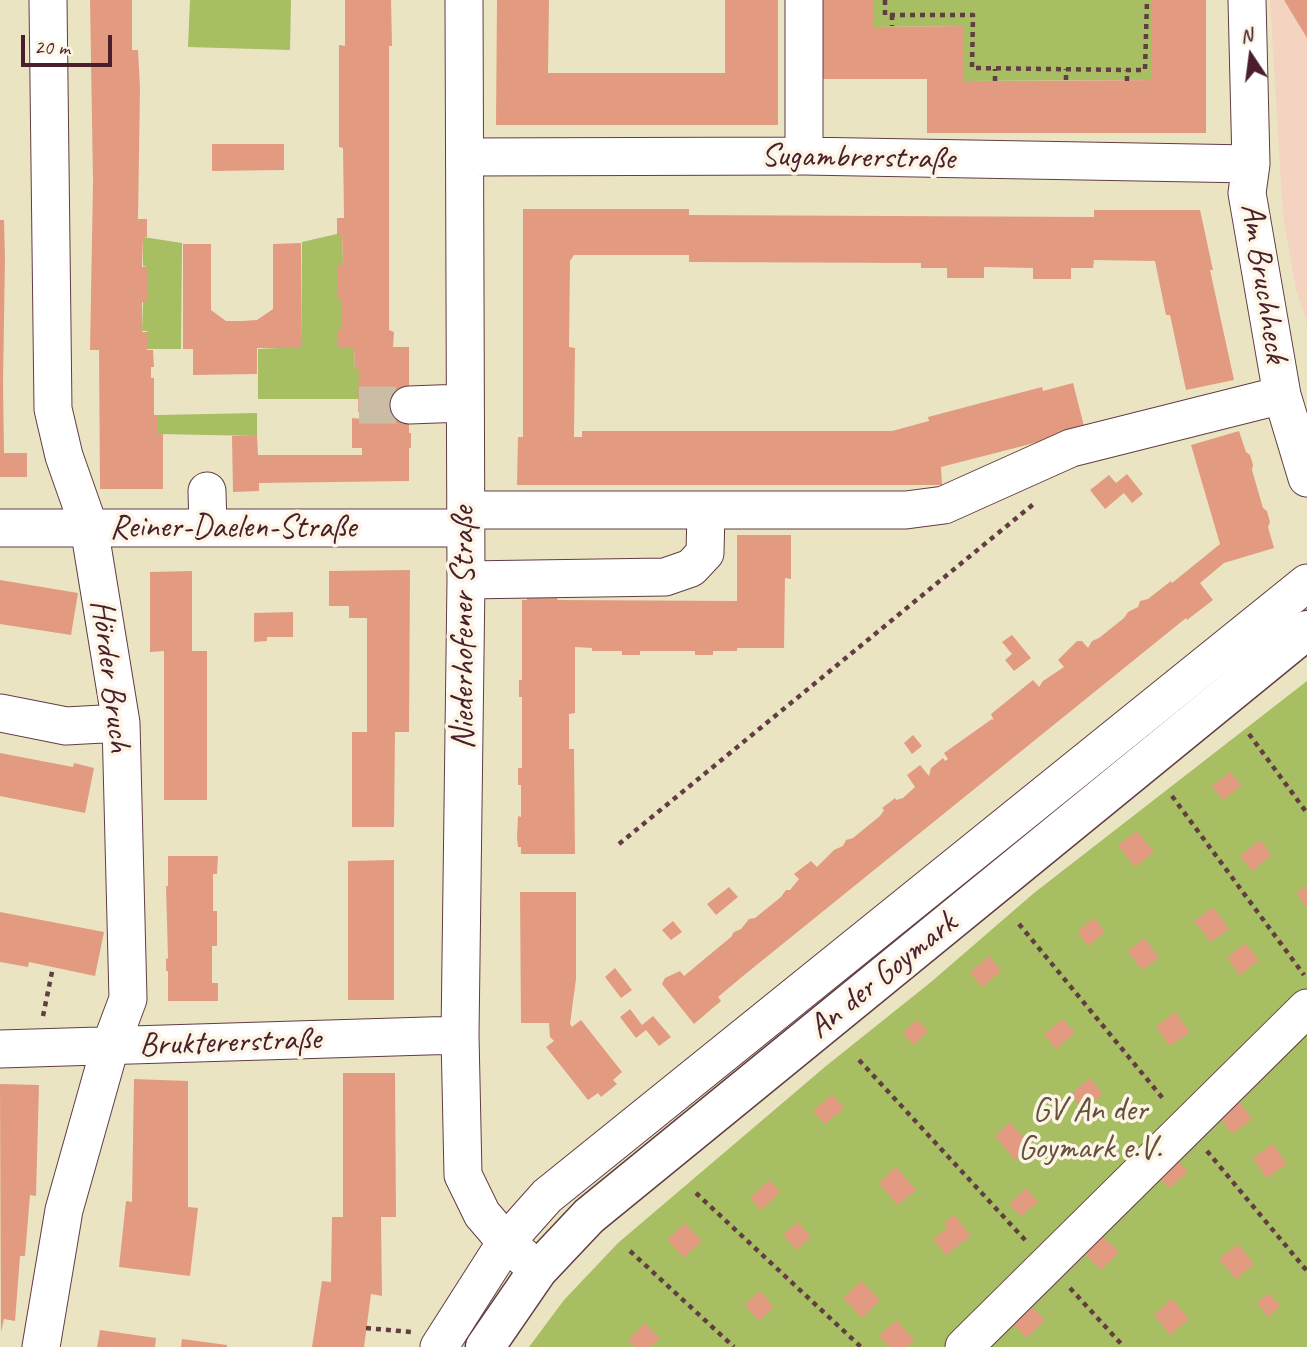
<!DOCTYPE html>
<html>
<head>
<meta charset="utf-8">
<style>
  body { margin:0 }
  #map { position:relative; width:1307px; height:1347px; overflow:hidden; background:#ebe4c3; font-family:Caveat,sans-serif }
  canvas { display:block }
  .north { position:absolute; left:1216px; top:21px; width:70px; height:70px; -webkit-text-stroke:5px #fcf5e5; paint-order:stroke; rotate:347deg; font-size:19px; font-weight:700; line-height:28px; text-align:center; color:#4a1f2b }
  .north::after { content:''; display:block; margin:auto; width:24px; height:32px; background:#4a1f2b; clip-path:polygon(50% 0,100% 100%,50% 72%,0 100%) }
  .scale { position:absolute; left:21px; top:35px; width:91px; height:32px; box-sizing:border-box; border:4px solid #4a1f2b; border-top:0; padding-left:9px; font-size:21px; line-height:24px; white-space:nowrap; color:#4a1f2b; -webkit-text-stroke:5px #fcf5e5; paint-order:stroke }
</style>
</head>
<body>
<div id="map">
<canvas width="1307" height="1347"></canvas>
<div class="north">N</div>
<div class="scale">20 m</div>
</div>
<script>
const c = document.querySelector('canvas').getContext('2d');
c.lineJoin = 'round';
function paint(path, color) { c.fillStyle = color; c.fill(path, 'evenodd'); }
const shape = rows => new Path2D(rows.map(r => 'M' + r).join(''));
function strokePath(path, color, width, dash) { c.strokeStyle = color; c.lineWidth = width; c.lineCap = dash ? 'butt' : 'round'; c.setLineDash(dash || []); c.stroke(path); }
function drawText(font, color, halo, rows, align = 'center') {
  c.font = font + ' Caveat,sans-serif'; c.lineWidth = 7; c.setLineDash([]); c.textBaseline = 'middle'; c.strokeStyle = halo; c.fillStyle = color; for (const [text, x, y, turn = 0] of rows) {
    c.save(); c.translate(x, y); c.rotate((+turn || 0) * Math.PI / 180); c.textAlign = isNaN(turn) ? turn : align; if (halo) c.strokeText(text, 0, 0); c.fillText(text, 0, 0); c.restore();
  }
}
paint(shape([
  [1270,0,1307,0,1307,324,1296,289,1283,216]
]), '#f4d3c0');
paint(shape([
  [190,0,291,0,290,50,188,47],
  [873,0,1152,0,1152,80,964,81,964,26,873,27],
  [337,234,342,236,343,265,337,265,337,300,342,300,342,329,337,329,337,347,354,347,355,370,359,370,359,399,258,399,258,349,301,347,302,242],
  [143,237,182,243,181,349,147,349,147,331,142,331,143,302,147,302,147,267,143,266],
  [257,413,257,436,158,434,158,415],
  [1307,681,1307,1347,529,1347,564,1300,618,1243,826,1066,931,982,1034,893]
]), '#a7be63');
paint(shape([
  [90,0,132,0,132,50,138,50,140,88,138,219,147,219,147,237,143,237,142,267,147,267,147,302,142,302,142,332,147,332,147,350,153,350,154,367,151,367,151,378,154,378,154,415,158,415,158,434,163,434,163,489,100,489,99,350,90,350,93,182],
  [345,0,391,0,392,46,389,46,389,330,394,332,393,347,409,347,409,433,411,433,411,448,409,448,409,481,259,483,259,491,233,492,232,436,257,436,258,455,362,455,362,448,352,448,352,418,362,419,362,412,358,412,359,370,355,370,354,347,337,348,337,329,342,329,342,300,337,300,337,264,343,265,342,236,337,236,337,218,344,218,343,148,339,147,339,45,345,46],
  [497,0,549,0,548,73,725,73,725,0,778,0,778,125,496,125],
  [822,0,873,0,873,27,964,26,964,81,1021,81,1152,80,1152,0,1206,0,1206,133,927,133,927,79,818,79],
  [1284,0,1307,0,1307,38],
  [212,144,284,144,284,170,212,171],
  [523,209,689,209,689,215,1094,217,1094,210,1200,210,1213,270,1210,270,1234,380,1186,390,1170,315,1166,315,1155,261,1094,260,1093,268,1071,268,1071,279,1033,279,1033,268,984,267,984,278,947,278,947,268,921,268,921,263,689,262,689,255,574,255,570,261,569,347,575,348,574,437,582,437,582,431,892,431,929,421,928,417,1000,398,1042,387,1043,391,1073,383,1085,430,941,467,942,485,517,485,518,437,523,437],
  [0,220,4,220,5,258,3,383,4,453,27,453,27,477,0,477],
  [301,243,301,348,257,348,257,374,193,375,193,349,183,349,183,244,211,244,211,310,226,321,242,321,257,320,273,309,273,244],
  [1239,431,1246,452,1250,455,1253,465,1252,470,1263,508,1267,511,1270,522,1268,527,1274,548,1224,563,1200,583,1213,600,1187,620,1186,618,743,976,718,997,721,1001,694,1024,662,984,665,978,680,971,684,976,731,937,734,932,741,929,749,919,755,918,781,897,786,890,790,890,799,879,794,874,811,861,817,867,834,850,843,846,846,840,853,838,880,816,884,810,882,808,890,802,895,798,896,800,903,798,915,787,907,775,920,765,929,776,931,768,943,758,945,761,948,759,944,753,992,719,994,721,991,714,1033,680,1039,687,1043,681,1064,667,1058,660,1077,641,1082,641,1088,648,1092,641,1099,638,1124,618,1128,612,1138,607,1140,601,1148,599,1171,581,1172,583,1220,544,1191,445],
  [1127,474,1143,494,1132,503,1124,493,1105,509,1090,490,1109,475,1116,483],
  [737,535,791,535,791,579,785,578,784,648,737,648,737,651,713,651,713,655,695,655,695,651,640,651,640,655,622,655,622,651,592,651,592,648,575,647,575,713,569,714,569,749,574,749,575,854,521,854,521,847,518,847,517,837,518,816,521,817,521,785,518,785,518,768,522,768,522,697,519,697,519,680,522,680,522,600,527,600,527,595,558,595,557,600,737,601],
  [410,570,409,732,395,732,394,827,352,827,352,732,367,732,367,618,349,618,349,606,329,606,329,571],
  [192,571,192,651,207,651,207,800,164,800,164,651,150,652,150,572],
  [0,580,78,593,71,635,0,624],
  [293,612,293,637,267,637,267,641,254,642,254,613],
  [1012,635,1031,658,1014,671,1005,660,1012,654,1002,642],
  [913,735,922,746,912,754,904,743],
  [0,753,73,767,74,763,94,768,85,813,0,796],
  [1230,772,1242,785,1223,800,1212,786],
  [1137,831,1154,852,1135,867,1118,845],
  [1260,840,1272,855,1252,871,1240,856],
  [168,856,218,856,217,874,213,874,213,911,217,911,217,946,212,946,212,983,218,983,218,1001,168,1001,168,971,166,971,166,958,168,959,166,886,168,886],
  [394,860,394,1000,348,1000,348,861],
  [1307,886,1307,908,1296,893],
  [729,887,738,897,716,915,707,904],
  [520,892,576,892,576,979,570,1024,572,1027,581,1020,622,1072,613,1080,617,1084,601,1097,598,1093,588,1100,546,1047,554,1041,550,1037,549,1023,521,1023],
  [1213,907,1229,929,1211,942,1194,921],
  [0,912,104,932,95,976,29,962,28,967,0,962],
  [1094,918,1105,932,1088,946,1077,932],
  [673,921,682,932,671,940,662,930],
  [1145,938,1159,958,1142,970,1127,951],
  [1245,943,1259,960,1240,975,1227,958],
  [989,956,1001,971,982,987,970,972],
  [615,968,632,990,621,998,605,977],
  [630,1009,642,1025,653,1016,671,1037,659,1046,646,1030,636,1038,620,1017],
  [1175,1012,1190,1032,1170,1046,1156,1027],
  [1063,1019,1075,1033,1056,1049,1044,1034],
  [917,1020,928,1031,914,1045,903,1033],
  [343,1073,395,1073,396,1217,381,1217,382,1296,371,1294,364,1347,312,1347,322,1281,331,1282,332,1217,343,1217],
  [1090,1078,1103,1094,1084,1110,1071,1094],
  [134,1079,188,1081,188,1207,198,1208,190,1276,119,1267,126,1201,132,1202],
  [0,1084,39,1085,36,1196,30,1195,25,1256,20,1256,15,1321,4,1319,1,1332],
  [832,1095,844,1108,825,1124,813,1111],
  [1236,1098,1252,1119,1232,1134,1217,1113],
  [1010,1122,1031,1146,1015,1160,995,1136],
  [1273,1144,1287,1164,1267,1178,1253,1158],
  [1174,1156,1188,1172,1169,1188,1155,1173],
  [896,1167,916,1190,898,1205,879,1183],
  [769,1180,780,1192,761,1210,750,1198],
  [1026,1188,1038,1202,1021,1216,1009,1204],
  [954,1215,971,1236,946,1255,933,1239,948,1228,944,1223],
  [798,1222,811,1236,797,1250,783,1235],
  [685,1223,702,1241,684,1258,667,1240],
  [1101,1235,1119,1252,1101,1270,1083,1252],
  [1238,1244,1254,1264,1236,1279,1219,1259],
  [861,1281,880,1300,862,1318,843,1298],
  [760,1291,774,1307,759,1321,745,1305],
  [1269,1293,1280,1306,1268,1317,1257,1303],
  [1172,1299,1189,1319,1170,1335,1154,1315],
  [1029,1305,1045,1320,1027,1338,1012,1323],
  [896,1320,915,1340,907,1347,890,1347,879,1336],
  [645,1323,660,1338,651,1347,635,1347,628,1340],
  [100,1330,156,1338,155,1347,97,1347],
  [182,1339,227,1345,227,1347,181,1347]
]), '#e29b80');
strokePath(shape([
  [359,405,409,405]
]), '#cbbda5', 37, [37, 18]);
const minor = shape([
  [464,0,466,580,460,1035,463,1175,482,1214,506,1242,538,1270],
  [1247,0,1251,164,1247,193,1282,395,1307,478],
  [804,156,804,0],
  [465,157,804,156,1251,164],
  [409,405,464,403],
  [207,491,208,528],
  [466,510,906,510,944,505,1071,448,1282,395],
  [0,528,465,528],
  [466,580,665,577,691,568,705,553,706,511],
  [0,713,66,726,121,723],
  [0,1049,460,1035],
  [41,1347,64,1210,110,1047,128,999,121,723,89,527,64,456,53,409,48,0],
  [439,1347,506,1242,547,1196,1307,583],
  [964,1347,1307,1008]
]);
const major = shape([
  [485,1347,538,1270,589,1216,1307,630]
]);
strokePath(minor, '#623d42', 39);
strokePath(major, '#623d42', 41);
strokePath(shape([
  [885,0,885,15,973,15,972,68,1127,70,1145,70,1147,0],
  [892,15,892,26],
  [1066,80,1066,69],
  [995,81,995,69],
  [1127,81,1127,70],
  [1249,734,1307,813],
  [1172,796,1304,975],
  [619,844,1036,502],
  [1019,924,1165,1101],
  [43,1016,53,967],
  [859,1060,1026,1241],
  [1207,1151,1307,1271],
  [696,1193,861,1347],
  [630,1251,734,1347],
  [1070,1288,1124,1347],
  [366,1328,411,1332]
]), '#623d42', 4.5, [5, 5]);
strokePath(minor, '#fff', 37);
strokePath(major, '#fff', 38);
drawText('33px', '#4a1f2b', '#fcf5e5', [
  ["Sugambrerstraße",858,158,1],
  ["Am Bruchheck",1263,283,81],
  ["Reiner-Daelen-Straße",233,528],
  ["Niederhofener Straße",464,628,-90],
  ["Hörder Bruch",110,676,83],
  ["An der Goymark",883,976,-39],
  ["Bruktererstraße",230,1043,-2]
]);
drawText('33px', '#664f3c', '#fcf5e5', [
  ["GV An der",1090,1111],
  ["Goymark e.V.",1090,1149]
]);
</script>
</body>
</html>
